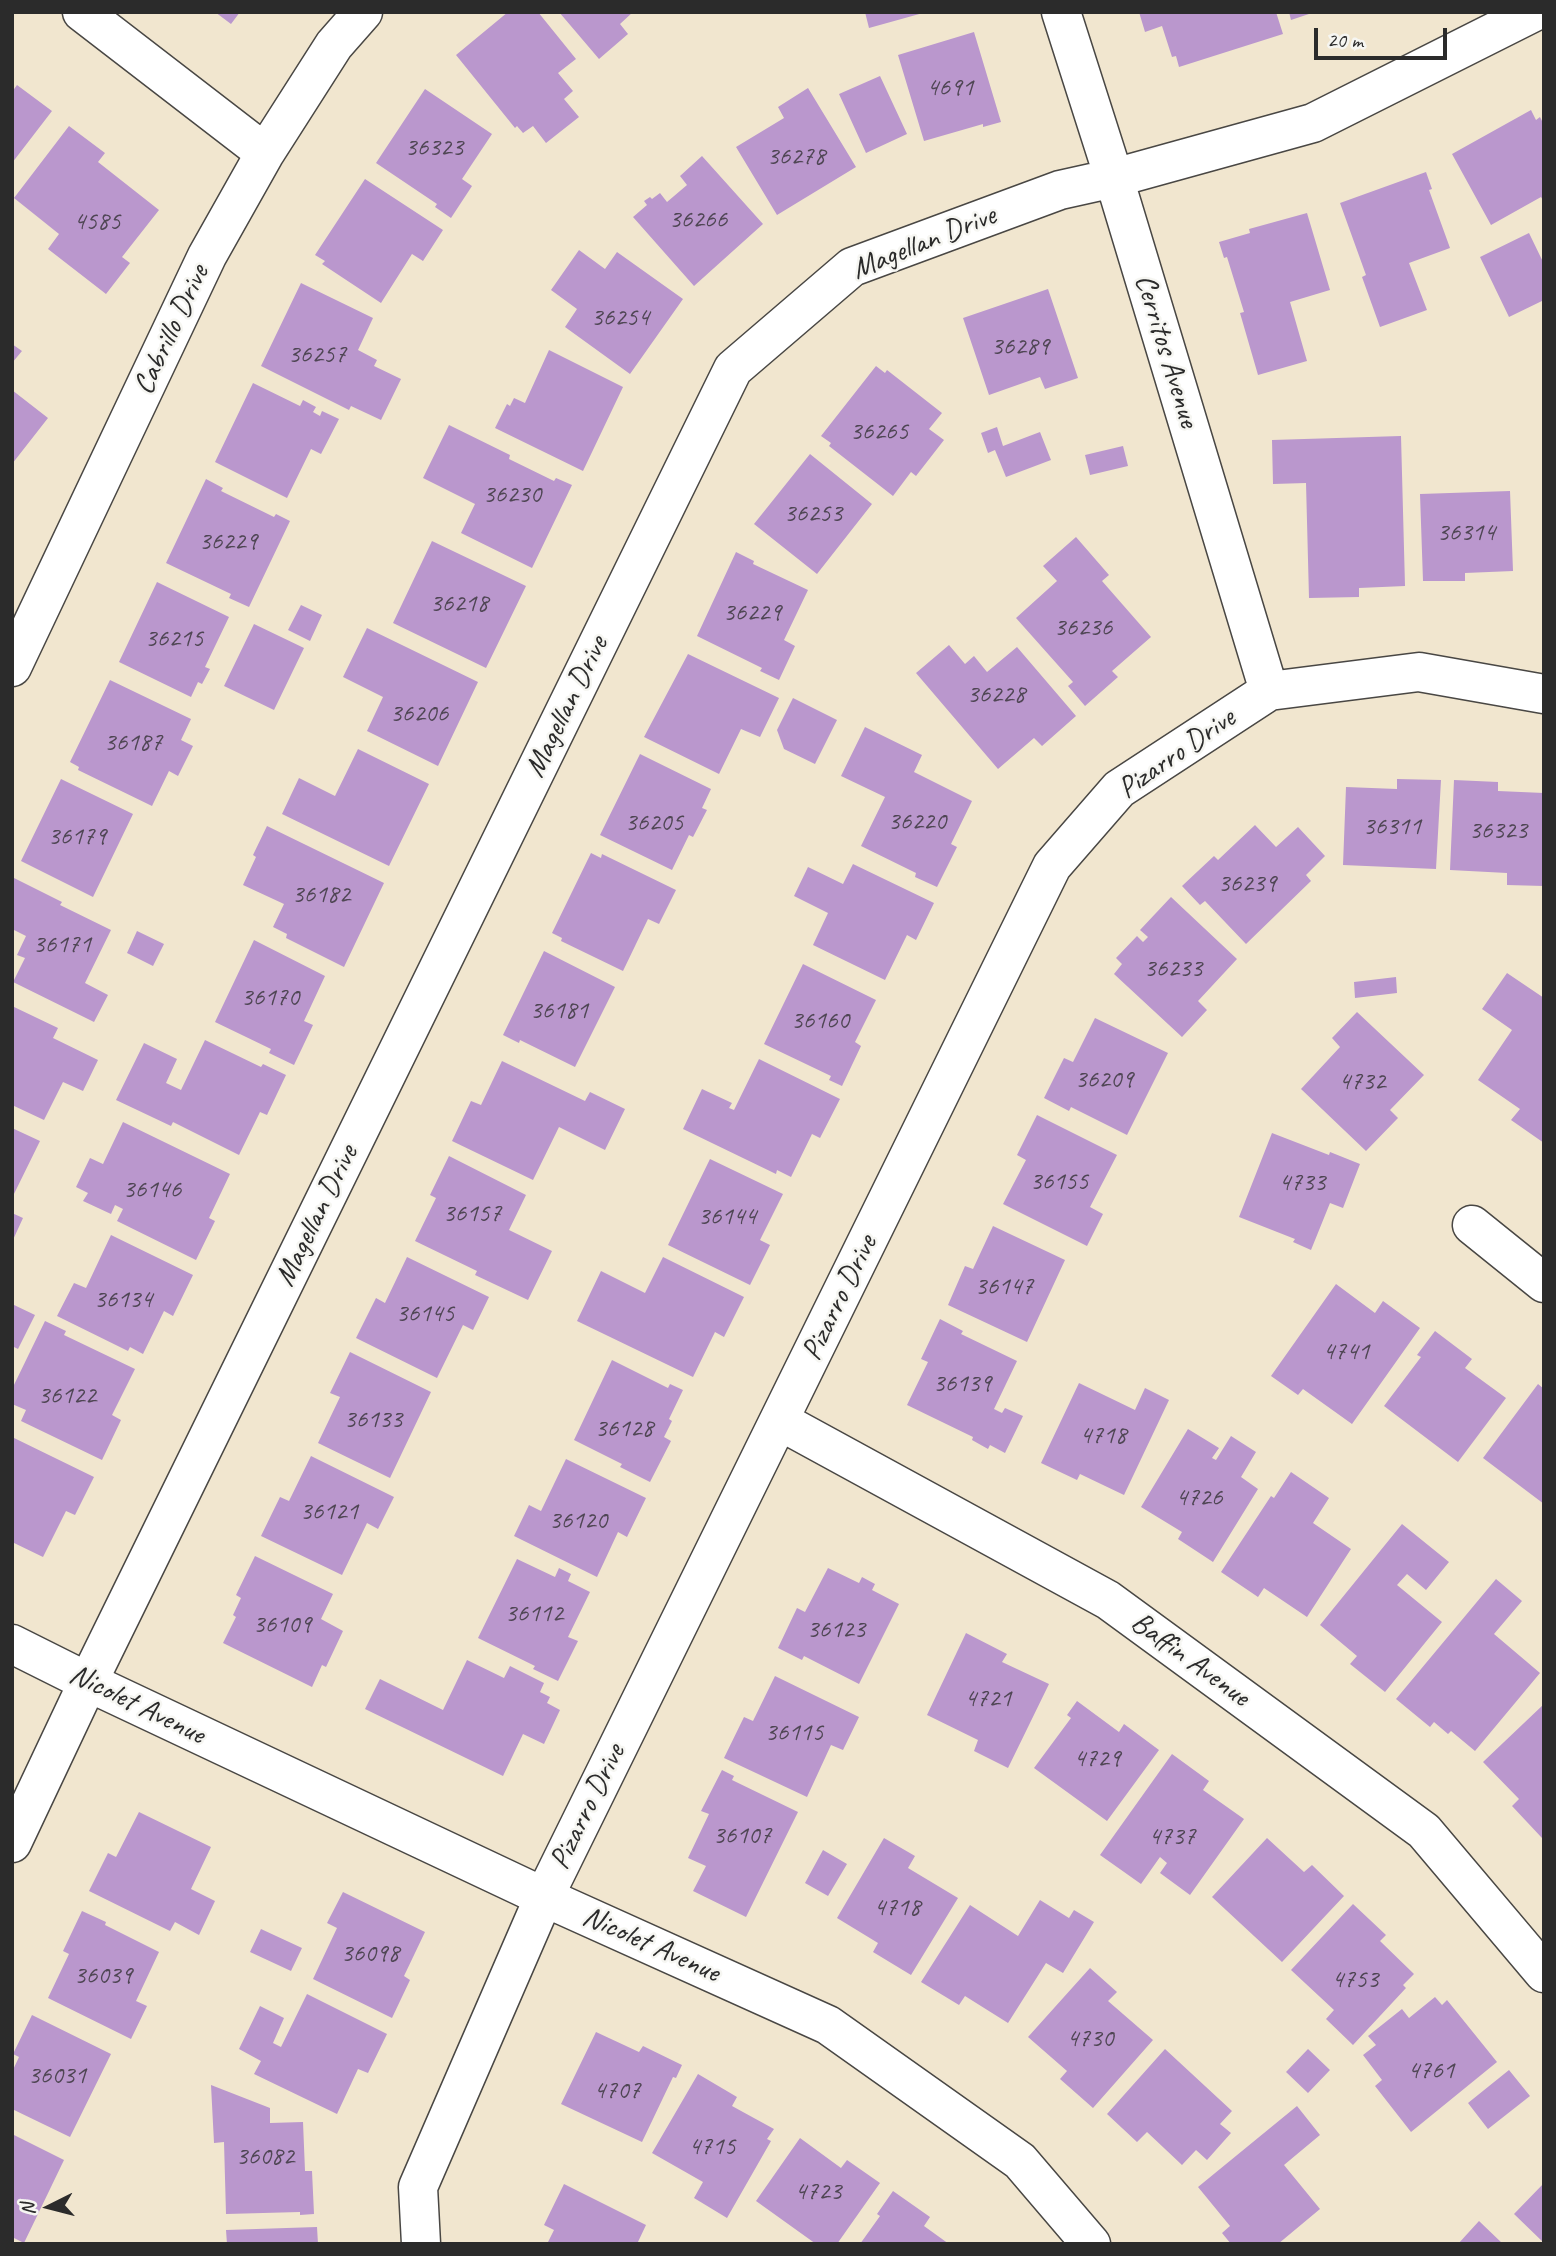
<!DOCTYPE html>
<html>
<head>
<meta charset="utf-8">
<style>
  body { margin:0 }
  #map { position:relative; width:1556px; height:2256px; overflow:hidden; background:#f1e6cf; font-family:Caveat,sans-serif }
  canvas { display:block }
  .frame { position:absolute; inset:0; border:14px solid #2b2b2b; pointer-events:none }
  .north { position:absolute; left:14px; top:2172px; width:70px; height:70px; -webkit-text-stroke:5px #f6f6f2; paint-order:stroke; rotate:264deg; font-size:19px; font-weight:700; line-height:28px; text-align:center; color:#2b2b2b }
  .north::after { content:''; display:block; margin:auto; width:24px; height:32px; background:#2b2b2b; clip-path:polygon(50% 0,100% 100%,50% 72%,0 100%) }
  .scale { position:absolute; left:1314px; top:28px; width:133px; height:32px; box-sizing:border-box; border:4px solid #2b2b2b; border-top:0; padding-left:9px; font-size:21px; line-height:24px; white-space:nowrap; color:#2b2b2b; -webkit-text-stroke:5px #f6f6f2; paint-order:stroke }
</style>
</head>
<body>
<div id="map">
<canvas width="1556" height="2256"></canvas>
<div class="frame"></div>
<div class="north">N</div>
<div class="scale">20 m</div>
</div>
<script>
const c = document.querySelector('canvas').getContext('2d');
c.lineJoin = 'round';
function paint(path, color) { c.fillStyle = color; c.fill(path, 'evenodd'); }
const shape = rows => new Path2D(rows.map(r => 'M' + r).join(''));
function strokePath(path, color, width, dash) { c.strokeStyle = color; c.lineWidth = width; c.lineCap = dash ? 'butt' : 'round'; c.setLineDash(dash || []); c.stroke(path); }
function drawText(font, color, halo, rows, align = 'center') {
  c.font = font + ' Caveat,sans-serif'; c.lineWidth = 5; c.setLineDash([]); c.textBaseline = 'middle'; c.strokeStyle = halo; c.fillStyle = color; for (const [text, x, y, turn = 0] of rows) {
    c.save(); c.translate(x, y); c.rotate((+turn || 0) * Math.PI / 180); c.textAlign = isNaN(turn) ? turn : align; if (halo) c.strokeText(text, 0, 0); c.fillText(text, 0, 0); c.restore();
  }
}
paint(shape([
  [215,12,240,12,231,24],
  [508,12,538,12,576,59,558,73,573,91,564,99,579,117,546,143,533,126,523,133,517,126,515,128,456,55],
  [559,12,633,12,620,24,628,34,599,59],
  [865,12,923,12,923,13,869,28],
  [1139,12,1276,12,1283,34,1179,67,1176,56,1172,57,1162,26,1145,32],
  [1289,12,1312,12,1312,13,1291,20],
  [974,32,1001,122,983,127,983,124,924,141,898,55],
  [880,76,907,134,866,153,839,94],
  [17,85,52,111,12,163,12,92],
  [808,88,856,167,777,215,736,147,784,118,778,107],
  [425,89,492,134,462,179,472,186,451,218,435,207,437,204,376,163],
  [1531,110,1536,120,1540,117,1544,125,1544,202,1541,197,1491,225,1452,154],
  [69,126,105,153,98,162,159,210,122,257,130,263,106,294,48,249,59,234,14,198],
  [702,156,763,224,694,286,633,217,647,205,644,201,650,197,652,199,660,193,667,202,687,185,680,176],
  [1426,172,1432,189,1429,190,1450,248,1409,263,1427,310,1380,327,1362,277,1366,275,1340,203],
  [365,179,443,230,423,261,412,254,381,303,322,264,325,261,315,255],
  [1307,213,1330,290,1290,302,1307,361,1258,375,1240,313,1244,312,1227,257,1224,258,1219,242,1250,233,1249,229],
  [1529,233,1544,264,1544,300,1509,317,1480,257],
  [579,250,605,269,617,252,683,299,630,374,565,327,577,309,551,290],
  [301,283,373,318,358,350,377,360,374,366,401,379,381,420,351,406,349,410,261,366],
  [1048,289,1078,378,1045,389,1040,377,989,395,963,318],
  [12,344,22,351,12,363],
  [549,350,623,387,583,471,495,428,507,404,510,406,514,398,525,403],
  [876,366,885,373,887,370,942,413,929,429,944,440,916,476,911,472,893,496,829,446,831,443,821,436],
  [253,383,300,406,303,400,316,407,313,412,320,416,322,411,339,419,321,454,311,449,287,498,215,462],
  [12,390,48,418,12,464],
  [449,425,510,455,509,459,554,481,556,478,572,485,532,568,461,533,475,504,423,478],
  [997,427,1003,446,1040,432,1051,460,1006,477,995,450,988,453,981,433],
  [1401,436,1405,586,1359,588,1359,597,1309,598,1306,483,1273,484,1272,440],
  [1123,446,1128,466,1090,475,1085,455],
  [810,454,872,504,817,574,754,524],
  [206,479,223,488,221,491,274,517,276,514,290,521,249,607,229,598,231,594,166,563],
  [1510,491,1513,571,1465,573,1465,581,1423,581,1420,494],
  [1076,537,1109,575,1102,581,1151,637,1112,671,1118,677,1085,706,1068,686,1073,682,1016,618,1057,581,1043,566],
  [432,541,526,586,486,668,393,623],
  [736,552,754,561,753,564,808,590,784,640,795,646,779,680,760,671,762,668,697,636],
  [157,582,229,617,205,667,210,669,202,684,198,682,191,697,119,662],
  [301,605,322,615,310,641,288,630],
  [254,624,304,648,274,710,224,686],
  [367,628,478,682,438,766,367,731,383,697,343,677],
  [949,645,965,664,974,656,987,672,1017,647,1076,716,1042,746,1034,738,998,769,916,673],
  [688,654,779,698,760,737,741,729,719,774,644,737],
  [110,680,191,719,181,740,193,746,178,776,169,771,152,806,78,770,79,767,70,762],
  [793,698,837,720,815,764,784,749,777,730],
  [865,727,922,755,914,772,972,801,951,844,957,847,937,887,915,877,916,873,861,846,885,797,841,776],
  [358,749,429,784,389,866,282,814,299,778,335,796],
  [640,754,711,789,702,808,707,810,693,837,689,835,672,870,600,835],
  [61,779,133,814,93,897,21,861],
  [1397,779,1441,780,1436,869,1343,865,1346,787,1397,789],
  [1454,780,1498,782,1498,791,1544,793,1544,886,1507,885,1507,873,1450,870],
  [1255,825,1276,847,1298,827,1325,856,1306,875,1311,881,1246,944,1205,901,1200,905,1182,886,1214,856,1218,860],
  [267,826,384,883,344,967,286,938,287,934,273,927,284,904,243,885,256,857,253,855],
  [591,853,601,858,602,854,676,890,659,924,648,919,623,971,561,941,562,938,552,933],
  [853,864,934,903,916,940,907,935,885,980,813,945,828,913,794,896,808,867,843,884],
  [14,878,62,902,60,905,111,930,85,983,108,995,94,1022,13,982,25,958,17,955,26,936,12,929],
  [1171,897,1237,959,1198,1001,1207,1010,1182,1037,1114,974,1122,964,1116,958,1137,936,1143,942,1148,937,1140,930],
  [137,931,164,944,153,966,127,953],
  [254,940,325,976,304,1021,313,1025,294,1065,269,1053,271,1049,215,1022],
  [544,951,615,987,575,1067,520,1040,519,1043,503,1035],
  [803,964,876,1000,855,1042,861,1046,842,1086,829,1080,831,1076,764,1044],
  [1507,973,1544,998,1544,1143,1511,1120,1520,1109,1478,1080,1512,1030,1482,1009],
  [1396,977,1397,993,1355,998,1354,982],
  [12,1006,58,1028,53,1038,98,1060,83,1091,63,1082,44,1120,12,1105],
  [1357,1012,1424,1075,1390,1110,1398,1118,1366,1151,1301,1089,1340,1047,1332,1038],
  [1095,1018,1168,1053,1127,1135,1071,1107,1069,1111,1044,1098,1064,1058,1073,1062],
  [205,1040,261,1067,263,1064,286,1075,267,1115,260,1112,239,1155,173,1122,171,1126,116,1100,144,1043,177,1059,166,1083,181,1090],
  [759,1059,840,1099,820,1138,812,1134,791,1177,777,1170,776,1174,683,1129,702,1089,732,1103,729,1108,734,1110],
  [502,1061,585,1101,590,1092,625,1109,605,1150,559,1127,533,1180,452,1141,471,1101,481,1105],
  [1037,1115,1117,1155,1090,1207,1103,1214,1087,1246,1003,1204,1026,1160,1017,1155],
  [123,1122,230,1174,209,1218,215,1221,196,1260,117,1221,123,1209,115,1205,111,1214,83,1201,88,1193,76,1187,90,1158,103,1164],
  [12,1128,40,1141,12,1198],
  [1272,1133,1329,1155,1330,1152,1360,1164,1343,1208,1330,1203,1311,1250,1293,1242,1295,1239,1239,1217],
  [449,1156,526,1195,509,1230,552,1251,528,1300,475,1275,477,1271,415,1241,436,1198,430,1195],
  [710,1159,783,1194,760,1240,770,1245,750,1285,668,1245],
  [12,1213,23,1218,12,1242],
  [993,1226,1065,1260,1027,1342,948,1305,965,1266,973,1269],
  [111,1235,193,1275,173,1316,164,1311,143,1354,130,1347,128,1351,57,1316,74,1283,86,1288],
  [407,1257,489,1297,473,1330,463,1325,437,1378,356,1338,376,1298,385,1303],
  [663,1257,744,1297,724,1337,715,1332,693,1377,577,1321,601,1271,645,1293],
  [1336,1284,1375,1313,1383,1301,1420,1328,1352,1424,1303,1389,1298,1395,1271,1376],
  [12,1304,35,1315,18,1349,12,1346],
  [940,1319,963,1331,961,1334,1017,1361,994,1409,1002,1413,1005,1408,1023,1416,1005,1453,990,1445,988,1449,972,1440,973,1437,907,1405,928,1362,921,1359],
  [45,1321,66,1331,64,1335,135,1369,112,1415,121,1420,102,1460,21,1421,26,1410,12,1404,12,1389],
  [1435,1331,1472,1359,1465,1368,1506,1398,1458,1462,1384,1406,1421,1357,1417,1355],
  [350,1352,431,1392,390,1478,318,1443,340,1397,330,1393],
  [612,1360,668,1388,670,1384,683,1390,669,1419,672,1421,664,1437,671,1441,650,1482,620,1467,622,1464,574,1440],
  [1079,1383,1135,1410,1145,1388,1169,1400,1124,1495,1080,1474,1077,1480,1041,1463],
  [1538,1384,1544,1389,1544,1504,1483,1458],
  [1188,1429,1219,1448,1212,1458,1216,1460,1231,1436,1256,1452,1241,1477,1258,1489,1213,1562,1178,1539,1182,1532,1141,1507],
  [12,1437,94,1477,75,1515,66,1511,43,1557,12,1542],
  [311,1456,394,1497,378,1529,367,1523,342,1575,261,1536,280,1497,289,1501],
  [566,1459,646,1498,627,1537,618,1532,597,1577,514,1536,529,1505,541,1511],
  [1291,1472,1329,1498,1313,1523,1351,1549,1307,1617,1264,1588,1258,1597,1221,1572,1271,1496,1274,1498],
  [1402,1524,1449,1562,1426,1590,1407,1574,1397,1585,1442,1622,1385,1692,1350,1664,1357,1656,1320,1625],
  [255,1556,333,1594,321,1619,343,1631,326,1667,322,1665,312,1687,223,1643,236,1617,233,1615,241,1598,236,1595],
  [517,1559,555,1577,559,1568,571,1574,568,1581,590,1592,568,1637,578,1641,558,1681,533,1669,535,1666,478,1638],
  [828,1568,859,1583,862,1577,875,1584,872,1590,899,1604,859,1684,804,1656,802,1660,778,1648,797,1608,805,1612],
  [1496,1579,1522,1601,1494,1634,1540,1673,1475,1751,1451,1731,1448,1734,1434,1722,1430,1727,1396,1699],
  [966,1633,1007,1654,1002,1662,1049,1684,1008,1768,974,1751,978,1740,927,1715],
  [467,1660,504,1678,510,1666,544,1683,540,1692,550,1697,547,1703,560,1710,544,1744,523,1734,503,1776,365,1709,380,1679,443,1710],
  [775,1676,859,1717,843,1750,831,1745,807,1797,724,1758,744,1717,753,1721],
  [1077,1701,1119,1732,1124,1724,1159,1750,1107,1821,1034,1768,1071,1718,1067,1715],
  [1544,1704,1544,1836,1542,1838,1512,1806,1519,1799,1483,1762],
  [1172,1754,1209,1781,1203,1790,1244,1819,1190,1895,1160,1873,1167,1863,1160,1857,1141,1884,1100,1855],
  [722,1770,734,1776,732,1780,798,1812,746,1917,693,1891,706,1866,688,1858,709,1814,701,1811],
  [139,1812,211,1847,191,1889,215,1901,199,1935,175,1922,170,1931,89,1891,108,1853,116,1857],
  [884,1838,915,1856,908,1868,958,1898,911,1975,873,1952,878,1943,837,1918],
  [1267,1838,1304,1872,1312,1865,1344,1896,1282,1962,1212,1897],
  [823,1850,847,1864,828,1896,805,1883],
  [343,1892,425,1932,404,1976,410,1980,392,2018,313,1979,337,1928,327,1923],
  [1040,1900,1069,1918,1074,1910,1094,1922,1063,1973,1046,1963,1008,2023,965,1996,959,2005,921,1982,970,1905,1018,1936],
  [1353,1904,1386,1935,1380,1941,1414,1974,1403,1985,1406,1988,1353,2045,1326,2019,1334,2010,1291,1970],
  [82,1911,106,1922,105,1925,159,1952,136,2001,147,2006,131,2039,48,1998,69,1954,63,1951],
  [261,1929,302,1948,291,1971,250,1952],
  [1090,1968,1117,1992,1108,2001,1153,2040,1093,2108,1060,2079,1067,2071,1028,2037],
  [307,1994,387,2034,368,2073,358,2069,337,2114,254,2074,261,2061,239,2049,260,2006,284,2018,273,2043,281,2047],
  [1435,1997,1442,2005,1447,2000,1497,2062,1411,2132,1375,2086,1382,2080,1363,2055,1376,2045,1368,2036,1402,2009,1409,2018],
  [32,2015,111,2054,70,2137,12,2109,14,2076,12,2072,19,2057,13,2054],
  [596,2032,639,2052,643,2046,682,2065,676,2078,673,2077,642,2142,561,2104],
  [1165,2049,1232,2111,1220,2124,1231,2133,1207,2160,1196,2150,1182,2165,1147,2132,1137,2142,1107,2114],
  [1308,2049,1330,2070,1308,2093,1286,2072],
  [1509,2070,1530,2096,1488,2129,1468,2103],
  [698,2074,737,2097,732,2106,774,2129,767,2139,771,2141,727,2218,694,2198,703,2182,652,2153],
  [211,2085,270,2108,270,2123,303,2122,305,2171,312,2171,314,2214,300,2215,300,2212,226,2214,224,2142,214,2143],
  [1297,2106,1320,2135,1284,2165,1320,2209,1278,2244,1231,2244,1222,2233,1230,2226,1198,2187],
  [12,2134,64,2160,24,2243,12,2237],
  [800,2138,841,2168,847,2160,880,2183,837,2244,816,2244,756,2201],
  [1544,2183,1544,2243,1514,2214],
  [564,2184,646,2225,637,2244,547,2244,554,2230,544,2225],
  [893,2191,930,2217,924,2226,949,2244,860,2244,880,2216,877,2214],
  [1479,2221,1503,2244,1458,2244],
  [317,2227,318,2244,227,2244,226,2230]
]), '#ba97cd');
const minor = shape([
  [82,12,265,153],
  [1061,12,1114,178,1269,691],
  [12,667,207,256,265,153,334,45,363,12],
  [1472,1225,1544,1283],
  [780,1421,1108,1600,1424,1831,1544,1973],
  [12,1644,88,1682,544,1897,828,2025,1020,2161,1091,2244],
  [12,1843,88,1682,733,369,852,267,1060,190,1114,178,1313,123,1534,12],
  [421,2244,418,2187,544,1897,1052,866,1119,789,1269,691,1419,672,1544,694]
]);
strokePath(minor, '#494744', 41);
strokePath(minor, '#fff', 38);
drawText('26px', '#4f4654', null, [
  ["4691",950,88],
  ["36323",434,148],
  ["36278",796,157],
  ["36266",698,220],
  ["4585",97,222],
  ["36254",620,318],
  ["36289",1020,347],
  ["36257",317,355],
  ["36265",879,432],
  ["36230",512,495],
  ["36253",813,514],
  ["36314",1466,533],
  ["36229",228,542],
  ["36218",459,604],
  ["36229",752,613],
  ["36236",1083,628],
  ["36215",174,639],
  ["36228",996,695],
  ["36206",419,714],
  ["36187",133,743],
  ["36220",917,822],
  ["36205",654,823],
  ["36311",1392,827],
  ["36323",1498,831],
  ["36179",77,837],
  ["36239",1247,884],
  ["36182",321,895],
  ["36171",62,945],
  ["36233",1173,969],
  ["36170",270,998],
  ["36181",559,1011],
  ["36160",820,1021],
  ["36209",1104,1080],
  ["4732",1362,1082],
  ["36155",1059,1182],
  ["4733",1302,1183],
  ["36146",152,1190],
  ["36157",472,1214],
  ["36144",727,1217],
  ["36147",1004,1287],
  ["36134",123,1300],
  ["36145",425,1314],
  ["4741",1346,1352],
  ["36139",962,1384],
  ["36122",67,1396],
  ["36133",373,1420],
  ["36128",624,1429],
  ["4718",1103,1436],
  ["4726",1199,1498],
  ["36121",329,1512],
  ["36120",578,1521],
  ["36112",534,1614],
  ["36109",282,1625],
  ["36123",836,1630],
  ["4721",988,1699],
  ["36115",794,1733],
  ["4729",1097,1759],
  ["36107",742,1836],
  ["4737",1172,1837],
  ["4718",897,1908],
  ["36098",370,1954],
  ["36039",103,1976],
  ["4753",1355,1980],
  ["4730",1090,2039],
  ["4761",1431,2071],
  ["36031",57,2076],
  ["4707",617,2091],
  ["4715",712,2147],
  ["36082",265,2157],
  ["4723",818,2192]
]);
drawText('30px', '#2b2b2b', '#f6f6f2', [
  ["Magellan Drive",924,243,-22],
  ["Cabrillo Drive",172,330,-65],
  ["Cerritos Avenue",1166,351,73],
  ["Magellan Drive",567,707,-64],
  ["Pizarro Drive",1177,754,-35],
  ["Magellan Drive",317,1216,-64],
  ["Pizarro Drive",840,1298,-64],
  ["Baffin Avenue",1190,1660,36],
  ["Nicolet Avenue",137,1705,26],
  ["Pizarro Drive",588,1807,-64],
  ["Nicolet Avenue",651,1945,24]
]);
</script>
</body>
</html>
